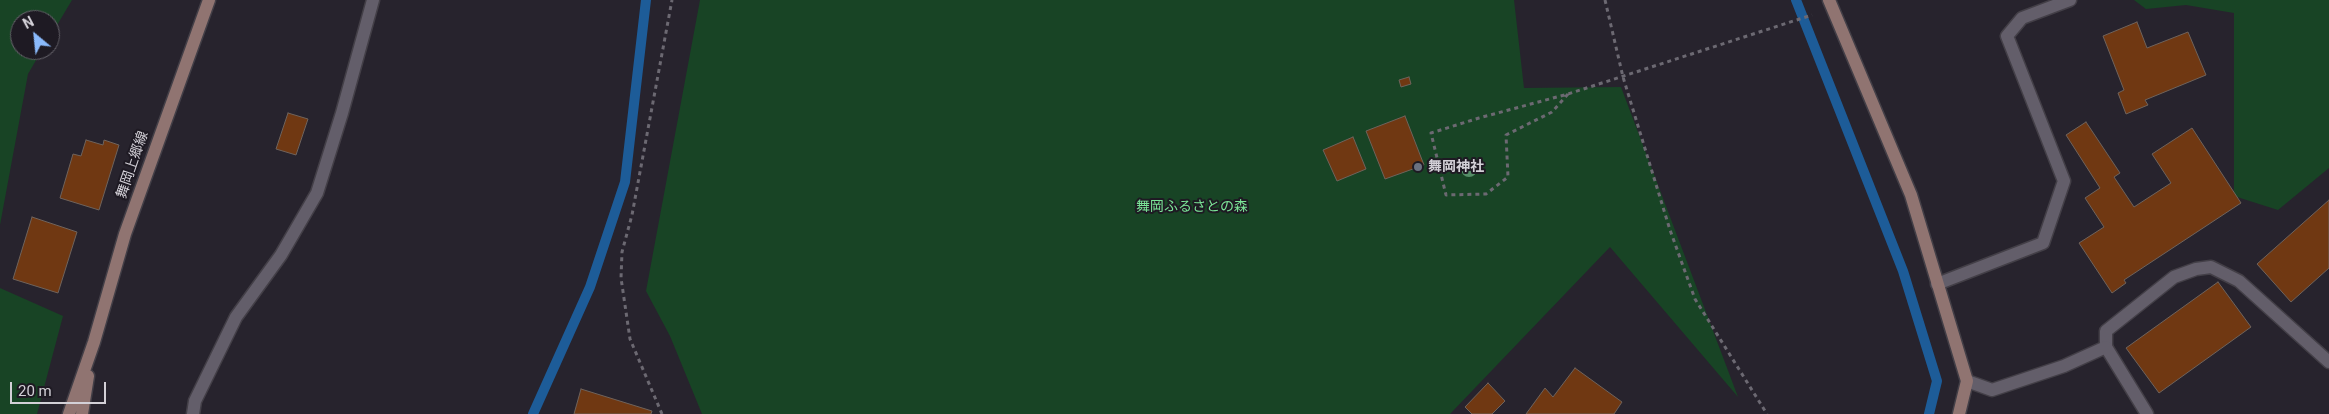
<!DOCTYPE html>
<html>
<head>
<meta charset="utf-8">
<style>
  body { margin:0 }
  #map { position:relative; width:2329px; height:414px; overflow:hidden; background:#27232d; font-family:Roboto,sans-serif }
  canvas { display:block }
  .north { position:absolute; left:10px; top:10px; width:50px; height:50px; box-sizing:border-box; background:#1e1a23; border:1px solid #66636b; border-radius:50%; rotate:332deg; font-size:14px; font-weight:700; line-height:20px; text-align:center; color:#d3d0d7 }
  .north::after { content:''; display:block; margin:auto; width:18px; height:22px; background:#8abafc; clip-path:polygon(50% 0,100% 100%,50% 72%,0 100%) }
  .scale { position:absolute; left:10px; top:382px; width:96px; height:22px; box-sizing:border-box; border:2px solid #d3d0d7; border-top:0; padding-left:6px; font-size:15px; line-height:18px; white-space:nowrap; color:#d3d0d7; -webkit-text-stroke:4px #1e1a23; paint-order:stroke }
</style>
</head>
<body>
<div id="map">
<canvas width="2329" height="414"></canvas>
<div class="north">N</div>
<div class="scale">20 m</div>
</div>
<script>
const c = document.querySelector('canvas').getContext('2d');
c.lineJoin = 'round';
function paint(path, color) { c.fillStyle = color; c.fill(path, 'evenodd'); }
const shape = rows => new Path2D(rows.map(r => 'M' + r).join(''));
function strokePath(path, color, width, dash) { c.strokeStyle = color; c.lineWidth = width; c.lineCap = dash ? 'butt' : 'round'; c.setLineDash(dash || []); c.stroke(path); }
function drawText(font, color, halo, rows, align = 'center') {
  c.font = font + ' Roboto,"Noto Sans JP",sans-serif'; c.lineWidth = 4; c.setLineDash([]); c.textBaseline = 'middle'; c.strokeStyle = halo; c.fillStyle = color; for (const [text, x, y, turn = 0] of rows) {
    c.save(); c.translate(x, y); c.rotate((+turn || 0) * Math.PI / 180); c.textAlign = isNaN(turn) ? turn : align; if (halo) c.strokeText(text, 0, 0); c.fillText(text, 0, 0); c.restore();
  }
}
paint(shape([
  [0,0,72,0,50,37,50,20,20,20,20,50,42,50,28,74,0,225],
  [700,0,1514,0,1524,88,1621,87,1738,397,1610,247,1450,414,702,414,670,336,646,291],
  [2134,0,2329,0,2329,168,2278,210,2234,196,2234,13,2186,5,2146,9],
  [0,288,63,316,37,414,0,414]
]), '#184425');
strokePath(shape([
  [1796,0,1903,271,1937,381,1929,414],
  [533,414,590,287,625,182,646,0]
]), '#1d5c98', 10);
const building = shape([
  [2137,22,2147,48,2188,32,2206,75,2145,100,2148,105,2126,114,2118,93,2124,90,2103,36,2137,22],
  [1409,77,1411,84,1401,87,1399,80,1409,77],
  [288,113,308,119,296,155,276,149,288,113],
  [1405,116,1424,165,1385,179,1366,131,1405,116],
  [2086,122,2120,173,2114,177,2134,207,2171,183,2152,154,2192,128,2241,203,2124,280,2126,283,2112,293,2079,243,2104,227,2085,198,2100,188,2066,135,2086,122],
  [1353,137,1366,169,1337,181,1323,150,1353,137],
  [86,140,103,145,104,140,119,145,99,210,60,198,73,154,81,156,86,140],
  [2329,200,2329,268,2291,302,2257,264,2329,200],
  [32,217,77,232,58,293,13,279,32,217],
  [2218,282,2251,327,2159,393,2126,348,2218,282],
  [1575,368,1622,402,1614,414,1526,414,1545,388,1553,397,1575,368],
  [1488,383,1505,401,1492,414,1472,414,1465,407,1488,383],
  [581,389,652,411,651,414,574,414,581,389]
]);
paint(building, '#703812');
strokePath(building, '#6f635c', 1);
const lane = shape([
  [2106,347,2106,331,2174,277,2196,269,2211,267,2239,281,2329,362]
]);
const street = shape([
  [1937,284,2043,243,2064,181,2007,36,2022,18,2070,0],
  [1967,381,1992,390,2064,366,2106,347,2147,414],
  [193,414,195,401,236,317,281,255,317,193,342,113,373,0]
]);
const secondary = shape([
  [1829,0,1911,195,1967,381,1959,414],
  [69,414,94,342,125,234,209,0],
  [82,414,88,376]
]);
strokePath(lane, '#433f47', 15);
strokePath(street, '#433f47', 15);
strokePath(secondary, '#433f47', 15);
strokePath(shape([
  [1605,0,1623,77,1670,230,1695,299,1767,414],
  [1568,94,1552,112,1506,135,1508,177,1486,194,1446,195,1431,133,1479,118,1568,94,1812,15],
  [662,414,630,339,621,278,622,252,632,215,672,0]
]), '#6c6972', 3, [4, 4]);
strokePath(lane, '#635e6a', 12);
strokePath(street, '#635e6a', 12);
strokePath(secondary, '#907471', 12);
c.fillStyle = '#558d67';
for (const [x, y] of [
  [1469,169]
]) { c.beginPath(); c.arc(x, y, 8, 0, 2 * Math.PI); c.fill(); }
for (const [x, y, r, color] of [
  [1418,167,5,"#6b7280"]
]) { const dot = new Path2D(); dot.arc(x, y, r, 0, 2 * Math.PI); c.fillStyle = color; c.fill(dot); strokePath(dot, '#1e1a23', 2); }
drawText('14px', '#d3d0d7', '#1e1a23', [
  ["舞岡上郷線",133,165,-71]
]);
drawText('bold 14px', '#d3d0d7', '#1e1a23', [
  ["舞岡神社",1428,167]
], 'left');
drawText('14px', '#7be497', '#1e1a23', [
  ["舞岡ふるさとの森",1192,207]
]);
</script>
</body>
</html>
